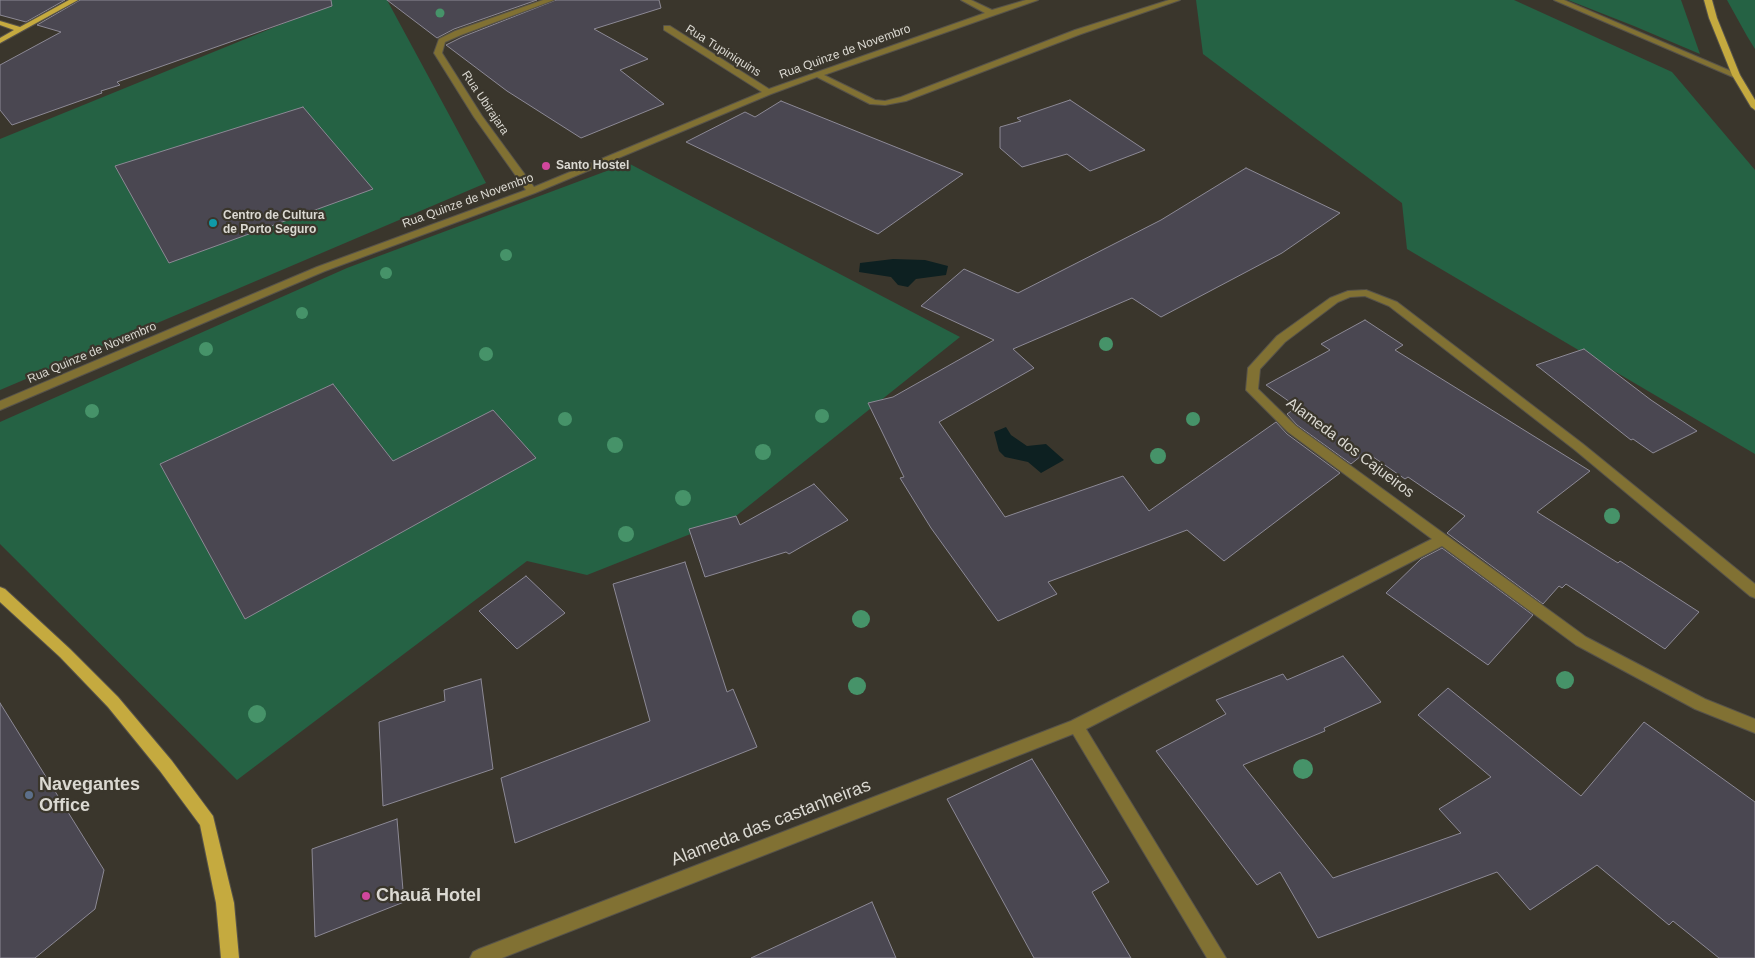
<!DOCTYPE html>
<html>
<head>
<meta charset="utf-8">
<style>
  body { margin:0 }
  canvas { display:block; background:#3a362c }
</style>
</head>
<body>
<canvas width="1755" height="958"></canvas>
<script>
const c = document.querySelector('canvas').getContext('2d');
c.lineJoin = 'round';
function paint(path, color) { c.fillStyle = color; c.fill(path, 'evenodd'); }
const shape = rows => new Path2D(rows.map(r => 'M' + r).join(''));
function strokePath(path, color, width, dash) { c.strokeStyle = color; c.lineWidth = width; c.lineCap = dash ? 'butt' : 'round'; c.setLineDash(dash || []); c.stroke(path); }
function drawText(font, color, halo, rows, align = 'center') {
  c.font = font + ' Arial,sans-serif'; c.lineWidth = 4.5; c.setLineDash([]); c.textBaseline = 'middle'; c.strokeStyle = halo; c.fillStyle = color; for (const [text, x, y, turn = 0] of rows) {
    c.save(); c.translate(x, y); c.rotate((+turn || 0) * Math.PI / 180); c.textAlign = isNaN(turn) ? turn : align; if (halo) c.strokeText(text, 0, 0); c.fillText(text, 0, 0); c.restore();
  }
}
paint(shape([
  [275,0,387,0,486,183,0,390,0,139,292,20],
  [1196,0,1514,0,1672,72,1755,170,1755,454,1407,249,1402,203,1203,54],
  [1568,0,1681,0,1700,54,1634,26],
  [1727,0,1755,0,1755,49,1747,36],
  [628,163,960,337,736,516,587,575,527,561,237,780,0,544,0,422,347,268]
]), '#256244');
paint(shape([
  [893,259,925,260,948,266,946,275,916,279,908,287,898,285,891,277,859,272,860,263],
  [1006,427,1011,435,1027,446,1046,444,1064,460,1041,473,1028,462,1005,457,999,451,994,432]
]), '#0d2021');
const building = shape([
  [0,0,65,0,26,22,0,15,0,0],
  [80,0,331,0,332,6,117,82,120,85,101,91,102,93,12,125,0,110,0,65,61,32,37,25,80,0],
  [387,0,537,0,454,29,437,38,387,0],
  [556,0,659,0,661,8,594,29,648,59,620,70,664,104,581,138,507,91,446,45,462,37,556,0],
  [1070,100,1145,150,1090,171,1067,154,1022,167,1000,148,1000,127,1021,121,1017,118,1070,100],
  [781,101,883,142,963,174,878,234,686,142,745,112,755,117,781,101],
  [303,107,373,189,169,263,115,166,303,107],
  [1246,168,1340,213,1282,253,1161,317,1132,298,1013,349,1034,368,939,422,1005,517,1123,476,1149,511,1276,422,1287,434,1340,473,1224,561,1187,530,1048,582,1057,594,998,621,931,528,900,478,904,477,868,403,893,397,994,340,921,306,964,269,1018,293,1161,220,1246,168],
  [1365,320,1403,345,1395,350,1590,471,1537,512,1618,563,1620,561,1699,612,1665,649,1566,584,1562,588,1559,586,1543,604,1447,533,1465,516,1408,477,1405,479,1366,452,1351,464,1297,425,1287,414,1297,407,1266,385,1330,350,1321,344,1365,320],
  [1584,349,1651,400,1697,431,1653,453,1633,439,1631,440,1536,365,1584,349],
  [333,384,393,461,493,410,536,458,245,619,160,464,333,384],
  [814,484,848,520,789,554,786,552,705,577,689,529,736,516,740,525,814,484],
  [1442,548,1533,615,1488,665,1386,593,1421,559,1442,548],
  [685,562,727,692,733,689,757,747,515,843,501,778,650,721,613,584,685,562],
  [526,576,565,613,517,649,479,611,526,576],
  [1343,656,1381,702,1324,728,1325,731,1243,765,1333,878,1461,833,1439,809,1491,777,1418,715,1448,688,1581,796,1644,722,1755,802,1755,958,1719,958,1673,921,1669,925,1597,865,1530,910,1497,872,1318,938,1280,872,1257,885,1156,751,1226,714,1216,700,1283,674,1287,680,1343,656],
  [481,679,493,769,383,806,379,722,445,701,444,690,481,679],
  [0,703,104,870,95,909,35,958,0,958,0,703],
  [1032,759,1109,882,1092,892,1131,958,1034,958,947,799,1032,759],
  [397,819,404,902,315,937,312,849,397,819],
  [872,902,896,958,751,958,872,902]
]);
paint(building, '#4a4751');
strokePath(building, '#8c8995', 1);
const minor = shape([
  [543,0,554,0,461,35,445,42,442,53,482,116,534,187,762,92,664,30,664,26,670,26,769,89,985,13,961,0,971,0,992,10,1026,0,1038,0,824,75,875,100,885,101,901,97,1075,30,1169,0,1180,0,1081,34,906,101,885,105,870,104,817,77,771,94,535,193,325,271,0,410,0,401,317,267,526,190,474,117,434,53,439,39,455,31,543,0],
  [1554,0,1564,0,1740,75,1733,77,1554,0],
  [1366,290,1397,302,1583,444,1755,584,1755,598,1750,596,1575,450,1389,306,1365,296,1350,297,1338,302,1285,342,1260,369,1258,389,1296,426,1586,637,1705,699,1755,719,1755,733,1695,709,1576,645,1442,546,1086,729,1226,958,1207,958,1073,734,502,958,470,958,473,952,479,949,1071,721,1432,539,1288,432,1246,390,1248,368,1277,336,1330,298,1348,291,1366,290]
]);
const major = shape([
  [69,0,78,0,0,43,0,38,14,30,0,25,0,21,20,27,69,0],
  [1704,0,1712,0,1717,18,1740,75,1755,100,1755,110,1751,107,1732,75,1709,18,1704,0],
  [0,587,5,589,70,649,118,697,172,761,213,816,234,903,239,958,221,958,216,903,200,825,160,771,108,707,60,657,0,602,0,587]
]);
strokePath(minor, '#57534a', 2);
strokePath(major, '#57534a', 2);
paint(minor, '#817133');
paint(major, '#c5aa3f');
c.fillStyle = '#469369';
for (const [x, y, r] of [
  [440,13,4.5],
  [506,255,6],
  [386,273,6],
  [302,313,6],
  [1106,344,7],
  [206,349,7],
  [486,354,7],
  [92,411,7],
  [822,416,7],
  [565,419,7],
  [1193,419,7],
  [615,445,8],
  [763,452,8],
  [1158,456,8],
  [683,498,8],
  [1612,516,8],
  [626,534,8],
  [861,619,9],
  [1565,680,9],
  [857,686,9],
  [257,714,9],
  [1303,769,10]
]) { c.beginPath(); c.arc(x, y, r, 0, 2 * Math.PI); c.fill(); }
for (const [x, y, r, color] of [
  [546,166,5,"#d1479c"],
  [213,223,5,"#0f9aa8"],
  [29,795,5,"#5c6f8a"],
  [366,896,5,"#d1479c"]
]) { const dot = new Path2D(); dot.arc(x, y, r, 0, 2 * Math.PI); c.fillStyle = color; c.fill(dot); strokePath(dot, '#3a362c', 2); }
drawText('12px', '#dbd9d2', '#3a362c', [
  ["Rua Tupiniquins",723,51,32],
  ["Rua Quinze de Novembro",845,52,-20],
  ["Rua Ubirajara",485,103,56],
  ["Rua Quinze de Novembro",468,201,-20],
  ["Rua Quinze de Novembro",92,353,-23]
]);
drawText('bold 12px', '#dbd9d2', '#3a362c', [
  ["Santo Hostel",556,166],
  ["Centro de Cultura",223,216],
  ["de Porto Seguro",223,230]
], 'left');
drawText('15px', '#dbd9d2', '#3a362c', [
  ["Alameda dos Cajueiros",1350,448,37]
]);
drawText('bold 18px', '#dbd9d2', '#3a362c', [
  ["Navegantes",39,785],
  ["Office",39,806],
  ["Chauã Hotel",376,896]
], 'left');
drawText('18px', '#dbd9d2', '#3a362c', [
  ["Alameda das castanheiras",771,823,-21]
]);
</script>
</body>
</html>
